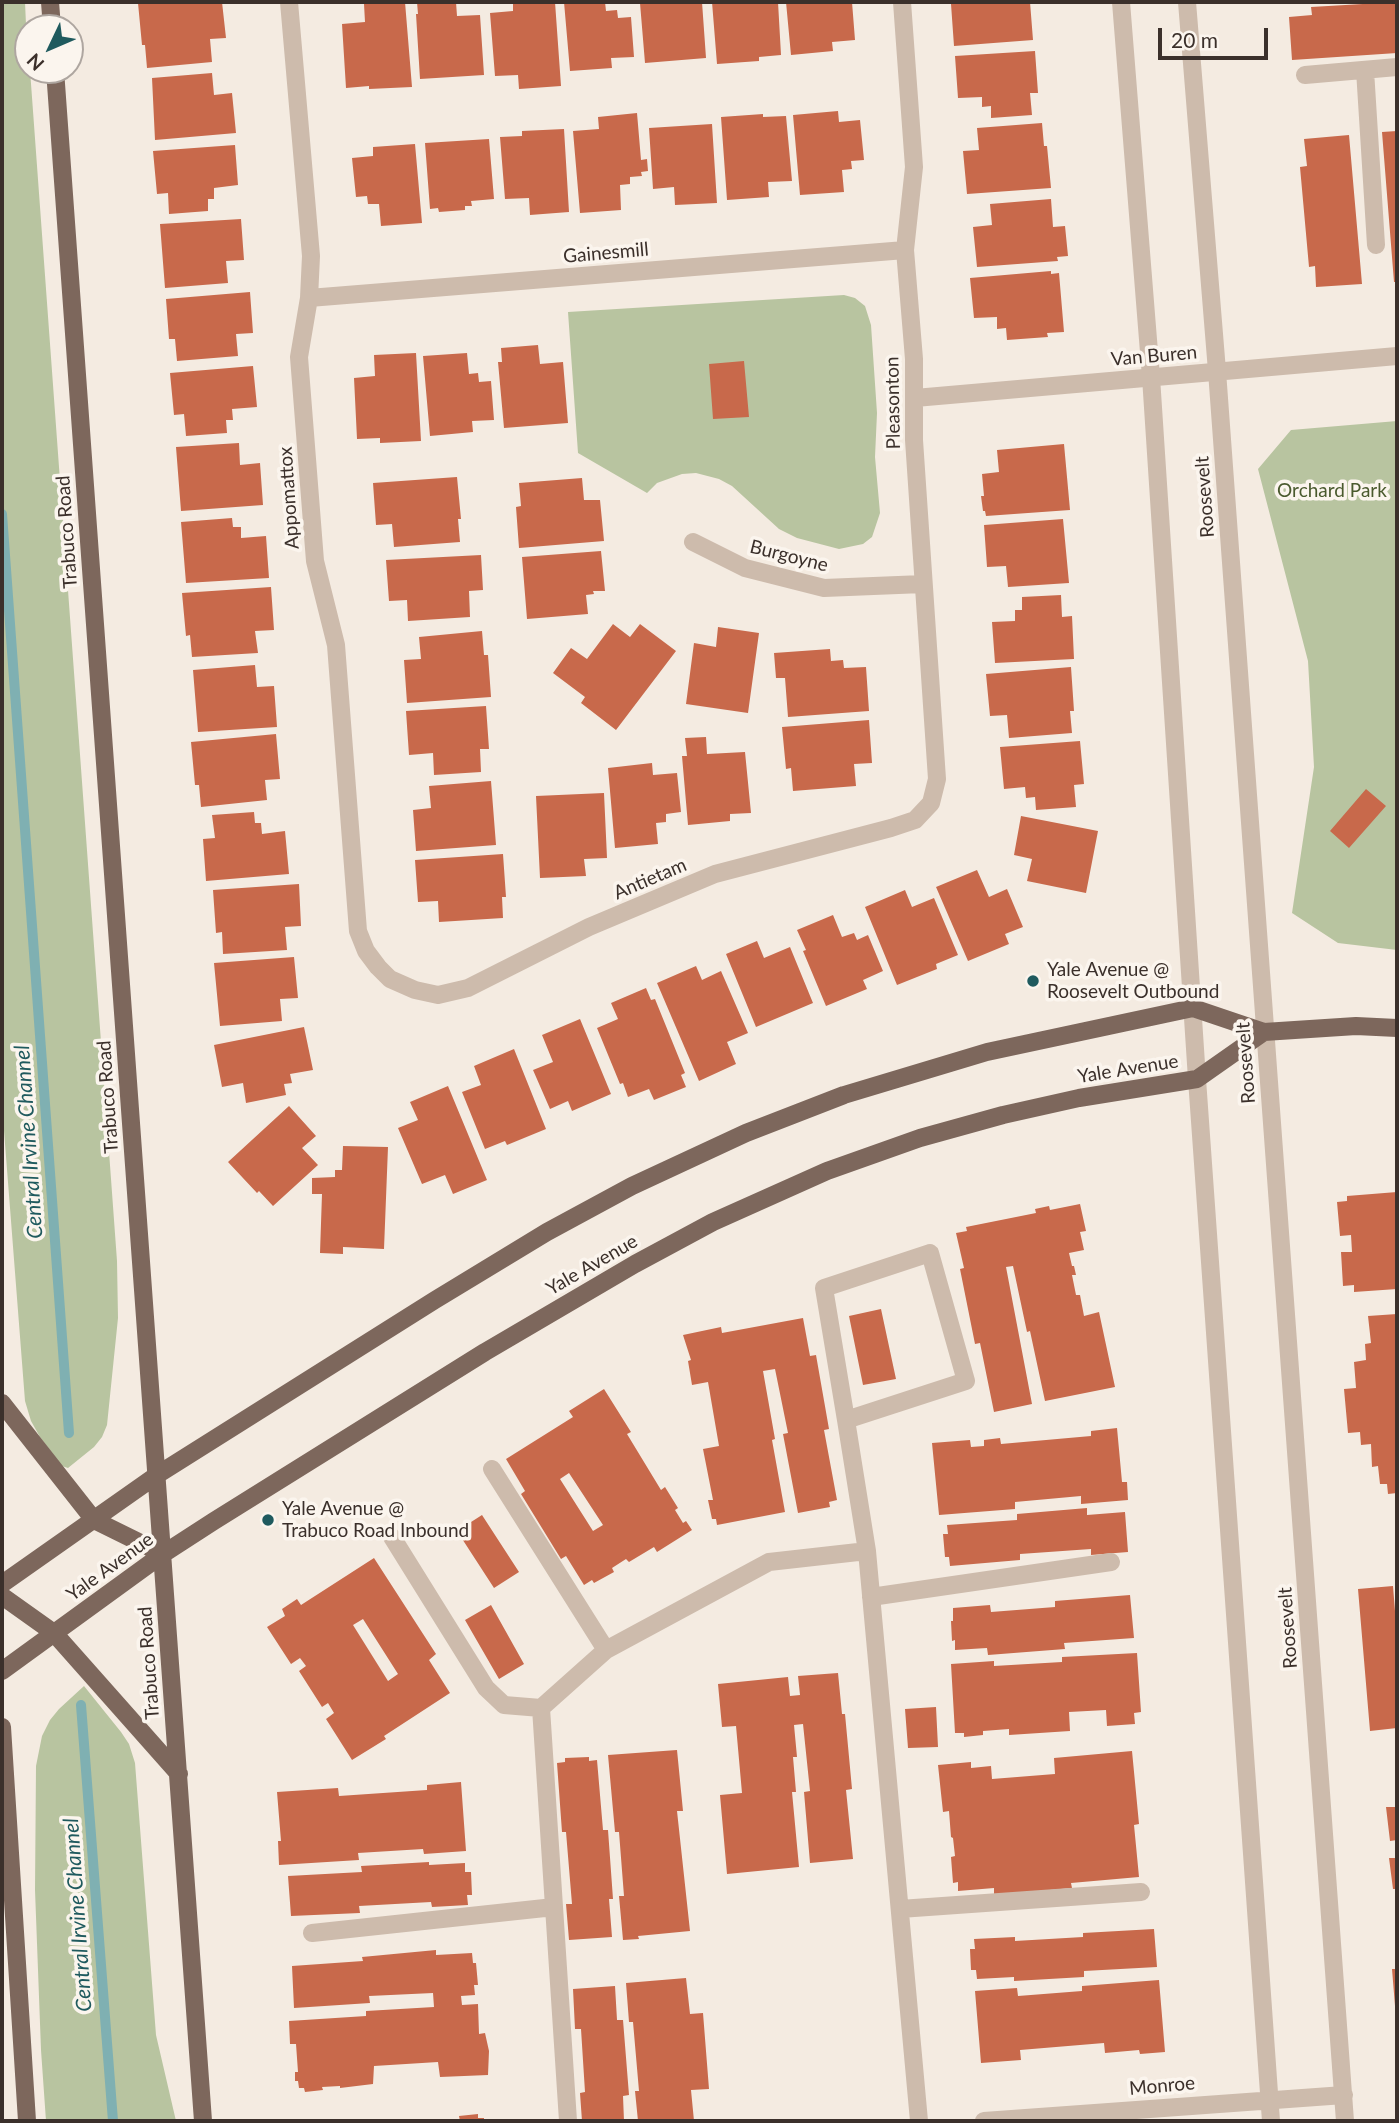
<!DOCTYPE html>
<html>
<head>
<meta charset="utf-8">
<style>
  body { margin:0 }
  #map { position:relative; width:1399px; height:2123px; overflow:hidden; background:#f4ebe1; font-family:Lato,sans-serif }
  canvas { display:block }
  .frame { position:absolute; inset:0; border:4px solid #3b302b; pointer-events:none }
  .north { position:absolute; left:14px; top:14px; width:70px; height:70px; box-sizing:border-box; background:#fbf5ee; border:2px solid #aea6a0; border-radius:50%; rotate:226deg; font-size:19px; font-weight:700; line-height:28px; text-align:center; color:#3b302b }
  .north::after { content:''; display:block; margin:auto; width:24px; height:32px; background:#1f5a5e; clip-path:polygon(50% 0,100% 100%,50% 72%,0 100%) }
  .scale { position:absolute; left:1158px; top:28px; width:110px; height:32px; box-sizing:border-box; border:4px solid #3b302b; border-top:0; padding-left:9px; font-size:21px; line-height:24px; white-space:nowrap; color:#3b302b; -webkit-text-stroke:5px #fbf5ee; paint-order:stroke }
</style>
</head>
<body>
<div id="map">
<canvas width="1399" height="2123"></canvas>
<div class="frame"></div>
<div class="north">N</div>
<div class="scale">20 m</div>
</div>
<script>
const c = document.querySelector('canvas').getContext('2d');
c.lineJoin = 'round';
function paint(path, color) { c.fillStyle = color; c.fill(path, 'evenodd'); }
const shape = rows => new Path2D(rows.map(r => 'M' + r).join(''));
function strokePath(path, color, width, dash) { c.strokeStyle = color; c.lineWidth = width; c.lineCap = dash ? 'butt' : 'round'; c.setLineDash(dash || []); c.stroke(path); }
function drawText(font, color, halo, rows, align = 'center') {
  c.font = font + ' Lato,sans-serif'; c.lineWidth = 7; c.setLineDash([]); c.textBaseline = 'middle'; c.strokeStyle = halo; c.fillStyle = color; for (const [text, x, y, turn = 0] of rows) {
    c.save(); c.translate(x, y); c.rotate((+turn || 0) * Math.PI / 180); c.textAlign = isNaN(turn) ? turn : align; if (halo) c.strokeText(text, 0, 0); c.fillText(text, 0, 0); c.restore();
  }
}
paint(shape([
  [2,2,25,2,28,70,30,70,117,1261,118,1318,107,1425,102,1437,94,1447,68,1468,62,1466,40,1437,31,1421,25,1401,2,1105],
  [844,295,855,298,865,306,871,325,877,413,875,457,880,513,872,537,863,544,839,549,797,538,779,529,732,486,719,479,696,473,682,474,657,483,647,493,578,453,568,312],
  [1397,421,1397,950,1338,943,1292,913,1314,767,1308,661,1258,469,1291,430],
  [84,1686,121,1732,129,1744,135,1763,156,2035,176,2121,46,2121,41,2050,35,1890,36,1766,42,1736,50,1720,59,1709]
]), '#b8c4a0');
strokePath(shape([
  [2,514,69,1433],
  [81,1705,113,2121]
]), '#7fb0b2', 10);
paint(shape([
  [155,2,222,2,226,38,210,39,212,62,147,68,145,45,142,45,138,3],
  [405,2,412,87,369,89,369,86,346,88,342,24,365,22,364,4],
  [417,2,456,2,457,16,480,15,484,75,420,79,416,14,418,14],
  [513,2,555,2,561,86,519,89,518,75,495,76,490,13,513,11],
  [564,2,605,2,606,11,617,10,618,18,631,17,634,57,611,58,612,68,570,71],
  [656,2,702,2,706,58,645,63,640,3],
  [712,2,778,2,781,55,759,57,759,61,717,64],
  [786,2,852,2,855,40,832,42,833,51,791,55],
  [970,2,1030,2,1033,40,954,46,951,4],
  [1397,2,1397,53,1292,60,1289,17,1312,15,1311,7],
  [1035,51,1038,93,1030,93,1032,115,991,118,991,106,982,107,982,97,958,98,955,56],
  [212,73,214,95,232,93,236,133,155,140,152,78],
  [838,111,839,122,860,120,864,160,851,161,852,169,842,170,844,192,800,195,793,115],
  [637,113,641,160,647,159,648,171,641,172,642,176,630,177,630,184,620,185,621,210,580,213,573,131,599,129,598,117],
  [763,114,763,117,786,116,792,181,768,182,769,197,727,200,721,117],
  [1042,123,1044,146,1047,146,1051,188,967,194,963,151,979,150,977,128],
  [712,124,717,203,675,205,674,187,653,189,649,128],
  [564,129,569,212,530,215,529,198,505,199,500,137,522,136,522,131],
  [1397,131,1397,282,1394,282,1382,132],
  [1349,135,1362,284,1316,287,1315,266,1309,267,1300,167,1307,166,1304,139],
  [489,139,494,199,471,201,472,206,465,206,465,210,439,212,438,208,430,209,425,143],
  [415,144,422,223,381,226,379,204,368,204,367,196,356,197,352,158,373,156,373,147],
  [235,145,238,185,214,188,214,199,208,199,208,211,169,214,168,193,157,194,153,151],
  [1051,199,1053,227,1065,226,1068,256,1057,257,1058,261,977,267,973,227,992,225,990,204],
  [241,219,244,260,226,261,228,283,165,288,160,224],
  [1051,271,1051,274,1059,273,1064,332,1047,333,1048,337,1007,340,1006,328,997,329,997,317,974,318,970,278],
  [250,292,253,333,236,334,238,356,177,361,175,339,169,339,166,299],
  [538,345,540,364,563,362,568,423,504,428,498,362,502,362,501,348],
  [416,353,421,441,380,443,380,438,357,439,354,378,375,376,374,355],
  [467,353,469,374,478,373,479,382,491,381,494,420,472,421,473,432,430,436,423,356],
  [744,361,749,417,713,419,709,364],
  [253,366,257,407,232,409,233,420,226,420,227,433,186,436,184,414,174,415,170,373],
  [239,443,240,465,260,463,263,505,181,511,176,447],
  [1064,444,1070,510,986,516,985,511,983,511,981,496,984,496,982,474,999,472,997,450],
  [457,477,461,519,458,519,460,542,394,547,392,524,376,525,373,483],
  [582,478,584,500,600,500,604,541,519,548,516,507,521,506,519,483],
  [232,518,233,527,241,527,241,538,266,536,269,578,186,583,181,522],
  [1063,519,1069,583,1008,587,1006,566,987,567,984,525],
  [601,551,605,591,593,591,594,594,586,595,588,614,527,619,522,557],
  [481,555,483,590,469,591,470,617,408,621,407,600,389,601,386,560],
  [271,587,274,630,255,631,258,653,192,657,190,635,186,636,182,593],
  [1061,595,1062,617,1072,616,1074,659,995,663,992,622,1015,621,1015,610,1022,610,1022,597],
  [613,624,630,637,640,624,676,651,616,730,581,703,585,697,553,673,571,648,587,659],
  [718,627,759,633,748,713,686,704,694,643,716,647],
  [482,631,484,655,488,655,491,697,407,703,404,660,421,659,419,637],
  [830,649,831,661,843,660,844,668,866,667,869,711,788,717,785,678,776,678,774,653],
  [255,665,257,687,274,686,277,727,198,732,193,670],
  [1071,667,1074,711,1070,711,1072,733,1009,738,1007,715,990,716,986,674],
  [486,706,489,749,480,749,481,772,434,775,433,753,409,755,406,711],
  [869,720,872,763,854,764,856,786,793,791,791,768,786,769,782,727],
  [276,734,280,779,265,780,267,800,201,807,199,785,195,785,191,742],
  [706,737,707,754,745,752,751,813,730,814,730,821,688,825,682,756,687,756,685,738],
  [1080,741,1084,784,1074,785,1076,807,1036,810,1035,797,1026,798,1025,787,1004,789,1000,747],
  [652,763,653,775,677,773,681,812,666,814,666,822,656,823,658,844,615,848,608,768],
  [491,781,496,845,416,851,413,810,431,808,429,786],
  [1366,789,1386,806,1349,848,1330,831],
  [604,793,607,858,584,859,586,876,540,878,536,796],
  [254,812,255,823,261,823,262,834,285,831,289,874,206,881,203,839,215,838,212,815],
  [1021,816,1098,831,1086,893,1027,881,1032,859,1014,855],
  [503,854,506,897,502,897,503,918,439,922,438,901,418,902,415,860],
  [977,870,989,897,1007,889,1023,927,1005,934,1009,944,968,961,936,887],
  [299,884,301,926,285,927,287,950,223,954,222,932,216,933,213,890],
  [905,890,912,907,934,898,958,955,936,964,937,969,897,985,865,907],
  [833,915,842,937,854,933,857,940,868,935,883,971,863,980,867,989,826,1006,803,951,806,950,797,930],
  [757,941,764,958,790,947,813,1003,756,1027,726,954],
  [294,957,298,998,280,999,282,1021,220,1026,214,963],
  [696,966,702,980,721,971,748,1033,727,1042,736,1064,699,1081,657,983],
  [646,988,651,1000,655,999,685,1073,681,1075,686,1087,654,1100,649,1089,628,1097,623,1083,620,1084,597,1028,618,1019,611,1003],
  [580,1019,611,1094,572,1111,568,1101,550,1109,533,1070,553,1062,542,1035],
  [304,1027,313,1070,290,1074,292,1083,284,1084,286,1095,246,1103,243,1083,222,1087,214,1045],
  [514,1049,546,1129,507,1145,505,1141,485,1149,462,1092,481,1085,474,1066],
  [448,1086,487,1180,453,1194,445,1175,422,1184,398,1128,418,1120,410,1102],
  [289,1106,316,1136,302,1148,318,1165,273,1206,259,1191,257,1193,228,1162],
  [343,1146,388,1147,384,1249,343,1247,343,1254,320,1253,322,1194,312,1194,312,1178,335,1177,335,1170,342,1170],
  [1397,1192,1397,1289,1354,1292,1354,1285,1343,1286,1341,1252,1352,1252,1351,1235,1340,1236,1337,1202,1347,1201,1347,1196],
  [1080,1204,1086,1231,1080,1232,1084,1250,1069,1253,1072,1266,1074,1266,1076,1275,1072,1275,1076,1295,1080,1295,1084,1316,1099,1312,1115,1387,1045,1401,1030,1331,1027,1332,1013,1266,1006,1267,1032,1404,994,1412,980,1343,975,1344,960,1269,964,1268,956,1233,967,1231,966,1227,1036,1213,1035,1209,1049,1206,1050,1210],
  [881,1309,896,1379,863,1385,849,1316],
  [1397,1314,1397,1493,1388,1494,1387,1484,1380,1484,1378,1466,1372,1467,1371,1444,1361,1445,1360,1432,1348,1433,1344,1389,1356,1388,1354,1362,1366,1360,1365,1344,1371,1343,1368,1316],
  [803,1318,810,1356,816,1355,829,1429,824,1430,837,1500,829,1502,830,1507,798,1513,783,1434,788,1433,775,1369,763,1371,775,1439,772,1440,785,1512,717,1525,716,1519,712,1519,708,1500,713,1500,703,1449,719,1446,708,1382,692,1385,688,1361,691,1360,683,1335,721,1327,722,1333],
  [604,1389,631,1432,627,1434,661,1490,665,1487,678,1508,675,1510,683,1523,686,1521,692,1530,657,1552,654,1547,629,1562,626,1559,612,1568,614,1572,594,1583,592,1580,584,1585,566,1556,561,1559,521,1494,525,1491,506,1459,573,1417,569,1411],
  [569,1473,603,1525,593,1531,560,1479],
  [1117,1428,1122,1482,1127,1482,1128,1500,1081,1504,1081,1496,1015,1502,1015,1509,939,1515,932,1443,970,1440,971,1447,984,1446,984,1440,1000,1438,1001,1444,1091,1436,1091,1431],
  [1087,1508,1087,1515,1125,1512,1128,1552,1091,1555,1091,1549,1020,1554,1020,1560,950,1566,949,1557,945,1557,943,1534,948,1534,947,1525,1017,1520,1017,1514],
  [482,1515,519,1572,494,1588,457,1531],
  [374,1558,436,1654,429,1660,450,1693,384,1736,386,1739,352,1760,326,1719,334,1713,328,1703,322,1707,299,1671,306,1666,300,1658,291,1664,267,1627,285,1616,282,1609,297,1599,301,1605],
  [363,1619,398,1674,388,1681,353,1625],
  [1393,1586,1397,1636,1397,1728,1370,1731,1358,1589],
  [1130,1595,1134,1638,1064,1643,1065,1649,988,1655,987,1648,955,1650,955,1640,952,1641,951,1621,953,1621,953,1608,990,1605,991,1612,1055,1607,1055,1601],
  [491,1605,524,1664,499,1679,465,1620],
  [1137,1653,1141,1712,1134,1713,1135,1724,1107,1726,1106,1710,1069,1712,1070,1731,1009,1735,1009,1729,983,1731,983,1735,964,1737,964,1733,955,1733,951,1664,994,1661,994,1666,1062,1662,1062,1657],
  [838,1673,842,1714,845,1714,852,1789,846,1790,853,1859,810,1863,804,1792,810,1791,803,1724,794,1725,797,1757,793,1757,796,1792,792,1792,799,1867,727,1874,720,1795,742,1793,736,1726,722,1727,718,1684,788,1677,790,1696,800,1695,798,1676],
  [936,1707,938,1747,908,1748,905,1709],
  [677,1750,683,1811,677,1811,690,1931,638,1936,639,1939,623,1940,619,1896,624,1896,619,1832,615,1832,608,1755],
  [1132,1751,1139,1824,1134,1825,1139,1877,1071,1883,1072,1888,994,1895,994,1888,958,1891,958,1882,953,1883,951,1857,955,1856,953,1838,951,1837,949,1811,943,1812,938,1765,971,1762,971,1768,991,1766,992,1779,1055,1774,1054,1758],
  [589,1757,589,1761,597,1760,603,1830,608,1830,613,1899,609,1899,612,1937,569,1940,566,1904,572,1904,566,1832,562,1832,557,1763,565,1762,565,1758],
  [461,1782,466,1851,424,1854,423,1849,358,1853,359,1860,279,1865,278,1841,281,1841,277,1792,338,1788,339,1796,427,1790,427,1785],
  [1386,1807,1397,1807,1397,1840,1390,1841],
  [1389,1858,1397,1858,1397,1889,1393,1889],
  [429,1862,429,1865,465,1863,465,1872,471,1872,472,1895,467,1895,468,1905,432,1907,431,1902,359,1906,360,1913,291,1916,288,1876,362,1872,361,1866],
  [1154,1929,1157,1967,1084,1971,1084,1977,1014,1981,1014,1977,977,1979,976,1970,971,1970,970,1949,975,1949,974,1939,1015,1937,1015,1941,1083,1937,1083,1933],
  [436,1950,436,1955,472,1953,473,1963,476,1963,478,1985,474,1985,475,1995,461,1996,462,2005,478,2004,479,2034,485,2033,489,2051,488,2075,440,2077,438,2062,374,2066,373,2084,340,2088,340,2086,322,2087,323,2090,305,2092,304,2088,299,2088,298,2081,295,2081,295,2072,298,2072,296,2044,290,2044,289,2021,366,2016,366,2011,434,2007,433,1993,369,1996,370,2003,294,2008,292,1966,363,1961,362,1957],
  [1392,1969,1397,1969,1397,2006,1395,2006],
  [686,1978,690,2014,703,2013,709,2089,691,2090,694,2121,638,2121,635,2091,639,2091,633,2022,629,2022,626,1983],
  [1159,1980,1165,2052,1140,2054,1139,2050,1105,2053,1104,2043,1020,2050,1021,2060,981,2063,975,1991,1017,1988,1018,1996,1082,1991,1082,1986],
  [615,1986,617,2020,623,2020,629,2095,623,2096,624,2121,582,2121,580,2093,585,2092,581,2029,575,2029,573,1989],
  [478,2114,478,2118,484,2118,484,2121,460,2121,459,2116]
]), '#c8694b');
strokePath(shape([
  [289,2,311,256,309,298,299,357,315,561,336,645,358,931,366,951,378,967,390,979,415,990,438,995,468,988,589,927,715,874,891,828,915,820,931,803,937,779,914,440,914,359,905,250,914,167,902,2],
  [1121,2,1151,377,1197,1079,1271,2121],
  [1187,2,1217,371,1345,2121],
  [1365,70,1376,245],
  [1305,75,1397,67],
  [309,298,905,250],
  [915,398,1397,356],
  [693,542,745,568,824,588,923,584],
  [846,1420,966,1381,930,1253,824,1288,846,1420,867,1551],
  [492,1469,606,1650],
  [392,1537,486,1688,504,1705,541,1708],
  [871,1597,1111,1562],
  [900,1909,1141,1892],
  [312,1933,554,1907],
  [568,2121,541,1708,606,1650,769,1562,867,1551,919,2121],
  [984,2121,1344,2095]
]), '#cdbbac', 18);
strokePath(shape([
  [50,2,52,28],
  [55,70,203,2121],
  [2,1403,94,1520,163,1554],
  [2,1584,157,1475,435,1300,547,1232,632,1186,746,1133,844,1095,987,1052,1193,1008,1264,1032,1356,1026,1397,1028],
  [2,1596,54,1633,179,1774],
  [2,1671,163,1554,214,1521,485,1352,635,1264,713,1222,827,1171,920,1138,1003,1115,1079,1098,1197,1079,1264,1032],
  [2,1727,27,2121]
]), '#7d675c', 18);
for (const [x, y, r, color] of [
  [1033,981,7,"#1f5a5e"],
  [268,1520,7,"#1f5a5e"]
]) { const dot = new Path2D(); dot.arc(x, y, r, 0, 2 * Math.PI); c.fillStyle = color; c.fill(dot); strokePath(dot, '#fbf5ee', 2.5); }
drawText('19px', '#3b302b', '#fbf5ee', [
  ["Gainesmill",606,253,-5],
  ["Van Buren",1154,356,-5],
  ["Pleasonton",893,403,-91],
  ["Roosevelt",1205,497,-94],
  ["Appomattox",289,498,-94],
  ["Trabuco Road",67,532,-94],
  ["Burgoyne",789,556,14],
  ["Antietam",650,879,-23],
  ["Roosevelt",1246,1063,-94],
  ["Yale Avenue",1128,1069,-9],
  ["Trabuco Road",108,1097,-94],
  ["Yale Avenue",592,1265,-30],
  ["Yale Avenue",110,1567,-36],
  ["Roosevelt",1288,1628,-94],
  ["Trabuco Road",149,1663,-94],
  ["Monroe",1162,2086,-5]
]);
drawText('19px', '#4a5a2e', '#fbf5ee', [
  ["Orchard Park",1332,491]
]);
drawText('19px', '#3b302b', '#fbf5ee', [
  ["Yale Avenue @",1047,970],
  ["Roosevelt Outbound",1047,992],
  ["Yale Avenue @",282,1509],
  ["Trabuco Road Inbound",282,1531]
], 'left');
drawText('italic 21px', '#1f5a5e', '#fbf5ee', [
  ["Central Irvine Channel",29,1142,-94],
  ["Central Irvine Channel",78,1915,-94]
]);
</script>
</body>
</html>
